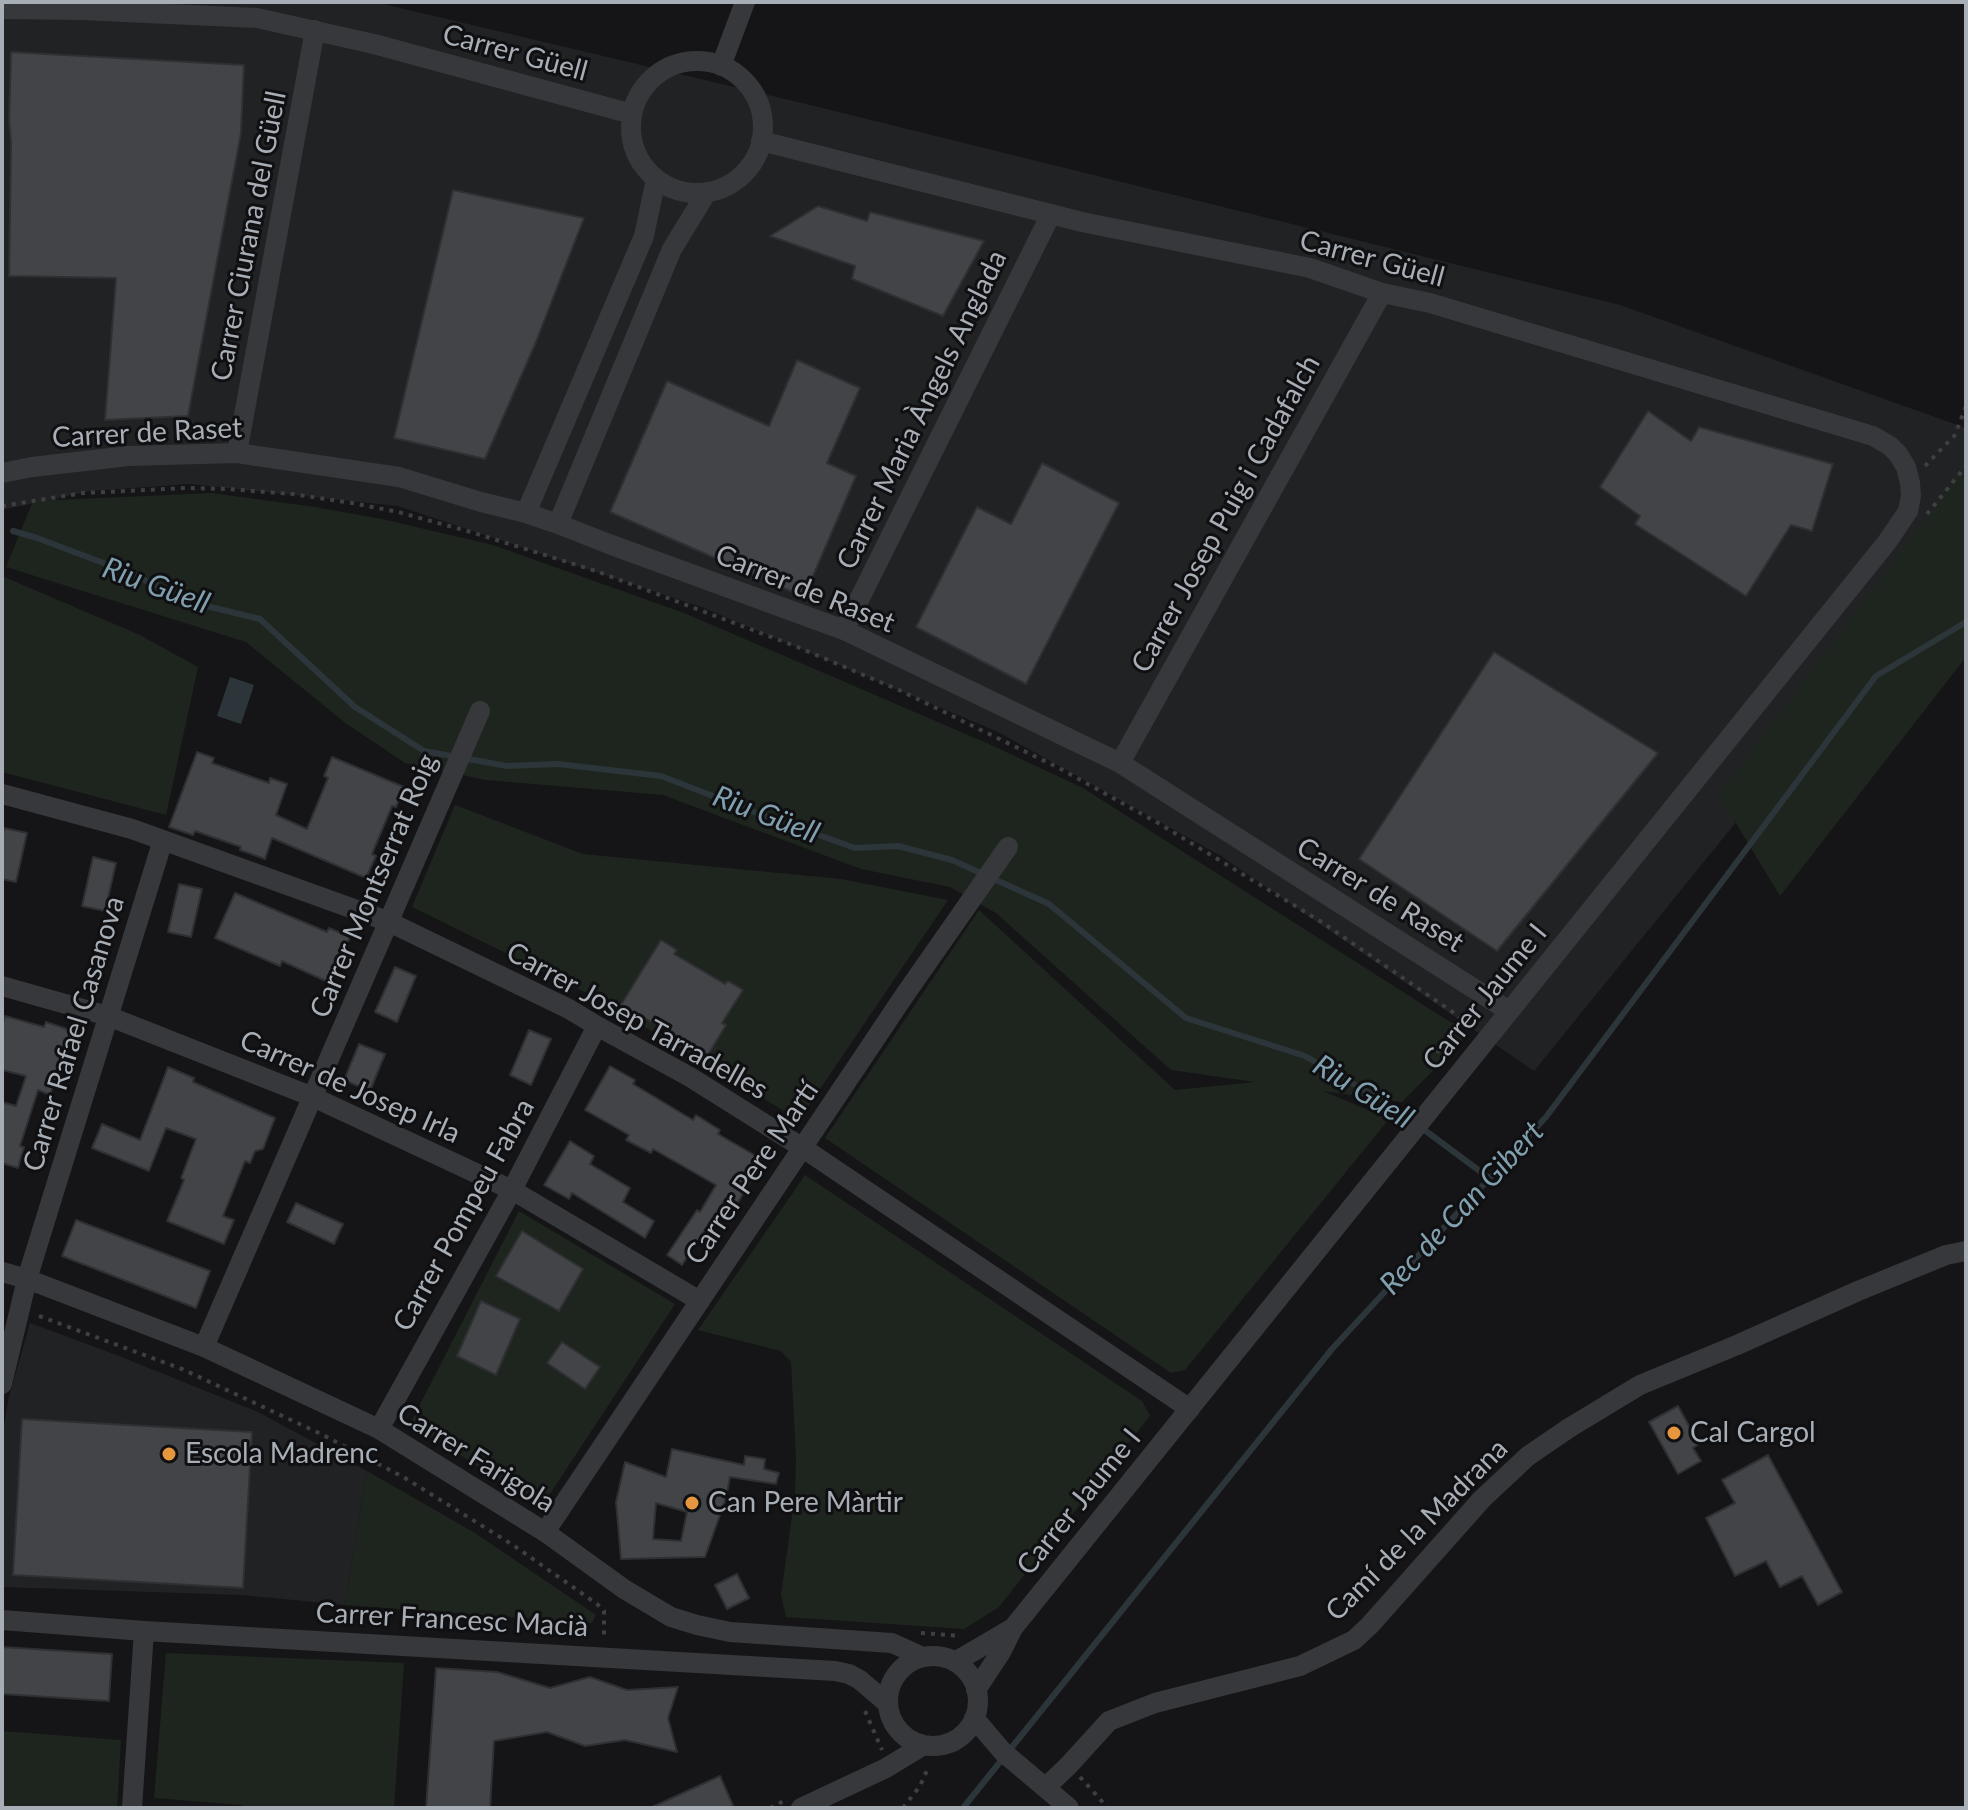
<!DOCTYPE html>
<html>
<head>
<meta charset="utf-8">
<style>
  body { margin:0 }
  #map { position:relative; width:1968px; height:1810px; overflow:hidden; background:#151517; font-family:Lato,sans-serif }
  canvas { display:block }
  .frame { position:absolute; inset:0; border:4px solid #a8aeb6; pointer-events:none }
</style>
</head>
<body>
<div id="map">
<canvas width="1968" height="1810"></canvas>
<div class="frame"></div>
</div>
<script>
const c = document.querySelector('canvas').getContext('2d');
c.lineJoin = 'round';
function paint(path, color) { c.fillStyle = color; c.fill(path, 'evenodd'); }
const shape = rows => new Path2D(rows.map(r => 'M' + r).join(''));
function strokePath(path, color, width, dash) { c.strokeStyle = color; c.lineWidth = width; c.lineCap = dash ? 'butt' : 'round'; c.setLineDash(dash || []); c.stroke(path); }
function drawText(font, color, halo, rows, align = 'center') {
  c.font = font + ' Lato,sans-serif'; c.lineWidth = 6; c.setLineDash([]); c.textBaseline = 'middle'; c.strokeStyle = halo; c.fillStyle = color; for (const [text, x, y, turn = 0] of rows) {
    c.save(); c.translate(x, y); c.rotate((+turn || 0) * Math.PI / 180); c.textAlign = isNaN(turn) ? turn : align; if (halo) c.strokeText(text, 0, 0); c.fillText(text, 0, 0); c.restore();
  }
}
paint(shape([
  [2,2,375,2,802,103,1620,305,1966,428,1966,539,1534,1071,1221,856,998,732,704,608,398,506,190,484,90,491,2,510],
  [30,1323,114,1354,258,1412,367,1471,345,1605,242,1595,2,1587,2,1438,8,1401]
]), '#212224');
paint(shape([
  [1966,465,1966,657,1780,896,1719,795],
  [212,493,315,507,382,519,493,545,684,613,824,673,989,744,1083,788,1469,1034,1402,1102,1323,1091,1389,1119,1185,1370,1171,1373,825,1138,979,910,1175,1090,1255,1082,1171,1070,996,913,950,887,861,869,663,795,486,780,405,763,344,722,246,642,6,567,33,501],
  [2,576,140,635,198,667,166,815,2,772],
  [455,805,583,854,841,879,948,900,799,1120,597,998,412,907],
  [805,1175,1142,1401,1150,1416,999,1607,964,1629,786,1617,781,1595,795,1494,796,1458,791,1362,781,1351,698,1330],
  [519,1211,675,1304,542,1506,410,1424],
  [367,1471,475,1533,596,1615,592,1623,345,1605],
  [166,1653,404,1663,394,1808,242,1808,242,1805,154,1798],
  [2,1731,121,1740,117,1808,2,1808]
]), '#1e251e');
paint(shape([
  [230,677,254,685,241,724,217,716]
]), '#2c363a');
strokePath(shape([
  [13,531,37,538,122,570,198,604,260,619,355,707,424,751,507,766,558,764,661,776,762,815,855,848,898,846,952,860,1049,904,1186,1018,1305,1056,1395,1108,1489,1178],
  [963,1808,1332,1349,1546,1117,1876,676,1966,622]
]), '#2c363a', 6);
const building = shape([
  [11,52,244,65,241,133,188,416,105,420,116,278,9,276,11,143,9,120,11,52],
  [453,190,584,218,536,342,485,459,394,438,453,190],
  [818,206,867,221,870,212,984,241,943,316,852,279,855,266,770,236,818,206],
  [797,360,860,388,827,463,856,476,804,597,610,512,667,381,769,426,797,360],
  [1648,411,1691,441,1699,427,1833,464,1812,531,1791,525,1746,596,1635,524,1640,516,1600,487,1648,411],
  [1042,463,1119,503,1026,684,916,627,977,507,1011,524,1042,463],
  [1494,652,1658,753,1497,951,1359,859,1494,652],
  [197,752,214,758,212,763,269,783,270,778,287,784,276,815,307,829,328,778,324,776,332,757,404,787,396,807,392,806,372,854,376,856,366,878,272,838,265,859,240,850,241,847,195,831,193,835,169,827,197,752],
  [4,828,27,833,16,882,2,879,2,838,4,828],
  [93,857,116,863,105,911,82,906,93,857],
  [179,884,202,889,191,937,168,932,179,884],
  [235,893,327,932,329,928,350,937,330,983,282,961,280,966,215,938,235,893],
  [661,940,677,950,674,954,725,984,728,981,743,990,722,1023,726,1025,706,1058,684,1045,686,1042,643,1017,641,1021,619,1008,661,940],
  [395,967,416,976,397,1022,375,1012,395,967],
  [5,1016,44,1027,46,1022,73,1031,50,1095,38,1090,20,1146,24,1147,18,1168,2,1163,2,1102,16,1106,26,1076,2,1070,2,1026,5,1016],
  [529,1030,551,1039,531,1085,510,1075,529,1030],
  [359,1044,385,1054,370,1091,344,1080,359,1044],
  [610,1066,635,1080,633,1084,693,1120,696,1115,720,1130,718,1134,763,1160,737,1204,726,1198,682,1265,667,1255,697,1210,700,1212,716,1185,653,1149,651,1153,626,1140,629,1135,585,1110,610,1066],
  [168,1067,194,1078,193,1082,275,1118,263,1149,255,1151,250,1163,245,1161,223,1216,234,1220,224,1244,167,1221,184,1180,181,1178,196,1139,166,1128,149,1171,92,1148,102,1124,140,1140,168,1067],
  [570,1141,594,1156,590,1164,630,1188,623,1202,654,1221,645,1238,572,1193,569,1199,544,1185,570,1141],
  [296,1203,343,1224,334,1244,287,1222,296,1203],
  [76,1220,210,1271,196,1308,62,1256,76,1220],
  [522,1231,583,1269,559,1311,496,1276,522,1231],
  [481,1301,520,1319,496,1375,457,1356,481,1301],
  [562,1342,600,1367,585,1389,547,1363,562,1342],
  [1678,1406,1699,1444,1693,1448,1701,1461,1678,1474,1649,1422,1678,1406],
  [22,1419,252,1432,243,1588,13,1575,22,1419],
  [672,1449,744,1465,745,1456,765,1459,764,1469,779,1473,776,1484,730,1477,726,1498,705,1557,621,1559,616,1502,625,1462,666,1477,672,1449],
  [656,1503,687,1512,681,1541,653,1539,656,1503],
  [1768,1455,1842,1592,1818,1605,1802,1576,1780,1587,1766,1561,1735,1576,1706,1518,1735,1503,1722,1480,1768,1455],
  [737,1574,749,1598,727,1609,715,1585,737,1574],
  [2,1647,112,1654,109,1701,2,1694,2,1647],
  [436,1668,497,1672,550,1688,590,1677,627,1690,678,1687,668,1718,677,1752,625,1740,585,1746,547,1732,494,1741,490,1808,426,1808,436,1668],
  [720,1776,734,1808,650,1808,720,1776]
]);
paint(building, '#424447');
strokePath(building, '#2f3033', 2);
strokePath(shape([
  [1925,466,1955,435,1966,406],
  [2,506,83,493,186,488,227,489,292,494,352,503,398,512,471,532,596,571,795,646,899,690,1059,768,1158,823,1320,921,1460,1017,1438,1051,1448,1057],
  [1927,514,1966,466],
  [39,1316,182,1369,323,1435,405,1478,513,1545,597,1604,604,1611,604,1637],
  [921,1633,960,1636],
  [865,1711,882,1750],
  [1080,1777,1108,1808],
  [770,1808,784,1801],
  [903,1808,920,1786,928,1768]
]), '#3d3f43', 4, [4, 6]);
strokePath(shape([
  [2,9,81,10,257,18,374,44,632,114],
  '631 127a66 66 0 1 1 132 0a66 66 0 1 1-132 0Z',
  [721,66,745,2],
  [761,141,1082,222,1310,268,1382,293,1430,303,1873,436,1890,446,1898,454,1906,467,1910,483,1911,496,1908,511,1887,542,1013,1628,1001,1652,976,1690],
  [237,453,315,30],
  [2,473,32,467,128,456,237,453,399,477,481,502,526,513,558,524,609,544,844,630,1120,763,1509,1011],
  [526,513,644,236,656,179],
  [558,524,672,249,707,192],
  [844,630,1051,214],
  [1120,763,1382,293],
  [2,794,132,829,387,921,569,1009,597,1026,690,1077,803,1148,1190,1409],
  [2,986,108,1016,313,1097,512,1190,700,1301],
  [2,1272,27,1279,204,1347,379,1429,545,1532,624,1589,671,1617,697,1625,730,1632,892,1643,923,1657],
  [204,1347,480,711],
  [2,1384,27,1279,163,840],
  [379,1429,512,1190,597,1026],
  [545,1532,904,996,1008,847],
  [2,1620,144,1631,835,1671,849,1674,860,1680,888,1704],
  '888 1701a45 45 0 1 1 90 0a45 45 0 1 1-90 0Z',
  [955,1662,1013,1628],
  [974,1718,1003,1752,1069,1808],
  [1046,1787,1069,1765,1109,1721,1155,1703,1300,1666,1354,1640,1370,1625,1482,1499,1528,1456,1569,1428,1640,1385,1737,1345,1858,1291,1946,1255,1966,1251],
  [132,1808,144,1631],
  [801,1808,886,1768,924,1745]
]), '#37383c', 20);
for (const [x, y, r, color] of [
  [1674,1433,8,"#e6973e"],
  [169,1454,8,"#e6973e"],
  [692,1503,8,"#e6973e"]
]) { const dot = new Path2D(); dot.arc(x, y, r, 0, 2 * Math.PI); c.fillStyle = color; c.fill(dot); strokePath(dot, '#101012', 3); }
drawText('28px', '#a8aeb6', '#101012', [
  ["Carrer Güell",515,53,15],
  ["Carrer Ciurana del Güell",249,236,-79],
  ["Carrer Güell",1372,259,15],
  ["Carrer Maria Àngels Anglada",922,410,-64],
  ["Carrer de Raset",147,433,-3],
  ["Carrer Josep Puig i Cadafalch",1226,514,-61],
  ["Carrer de Raset",805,589,22],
  ["Carrer Montserrat Roig",374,886,-67],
  ["Carrer de Raset",1380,895,32],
  ["Carrer Jaume I",1485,997,-51],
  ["Carrer Josep Tarradelles",637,1021,29],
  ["Carrer Rafael Casanova",74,1034,-73],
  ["Carrer de Josep Irla",350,1087,24],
  ["Carrer Pere Martí",752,1173,-56],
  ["Carrer Pompeu Fabra",464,1215,-61],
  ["Carrer Farigola",476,1458,32],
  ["Carrer Jaume I",1079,1502,-51],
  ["Camí de la Madrana",1417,1530,-45],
  ["Carrer Francesc Macià",452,1620,3]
]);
drawText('28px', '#a8aeb6', '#101012', [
  ["Cal Cargol",1690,1433],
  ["Escola Madrenc",185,1454],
  ["Can Pere Màrtir",708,1503]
], 'left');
drawText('italic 30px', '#81a0af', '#101012', [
  ["Riu Güell",156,586,20],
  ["Riu Güell",766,815,21],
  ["Riu Güell",1363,1092,32],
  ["Rec de Can Gibert",1462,1208,-47]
]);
</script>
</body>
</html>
